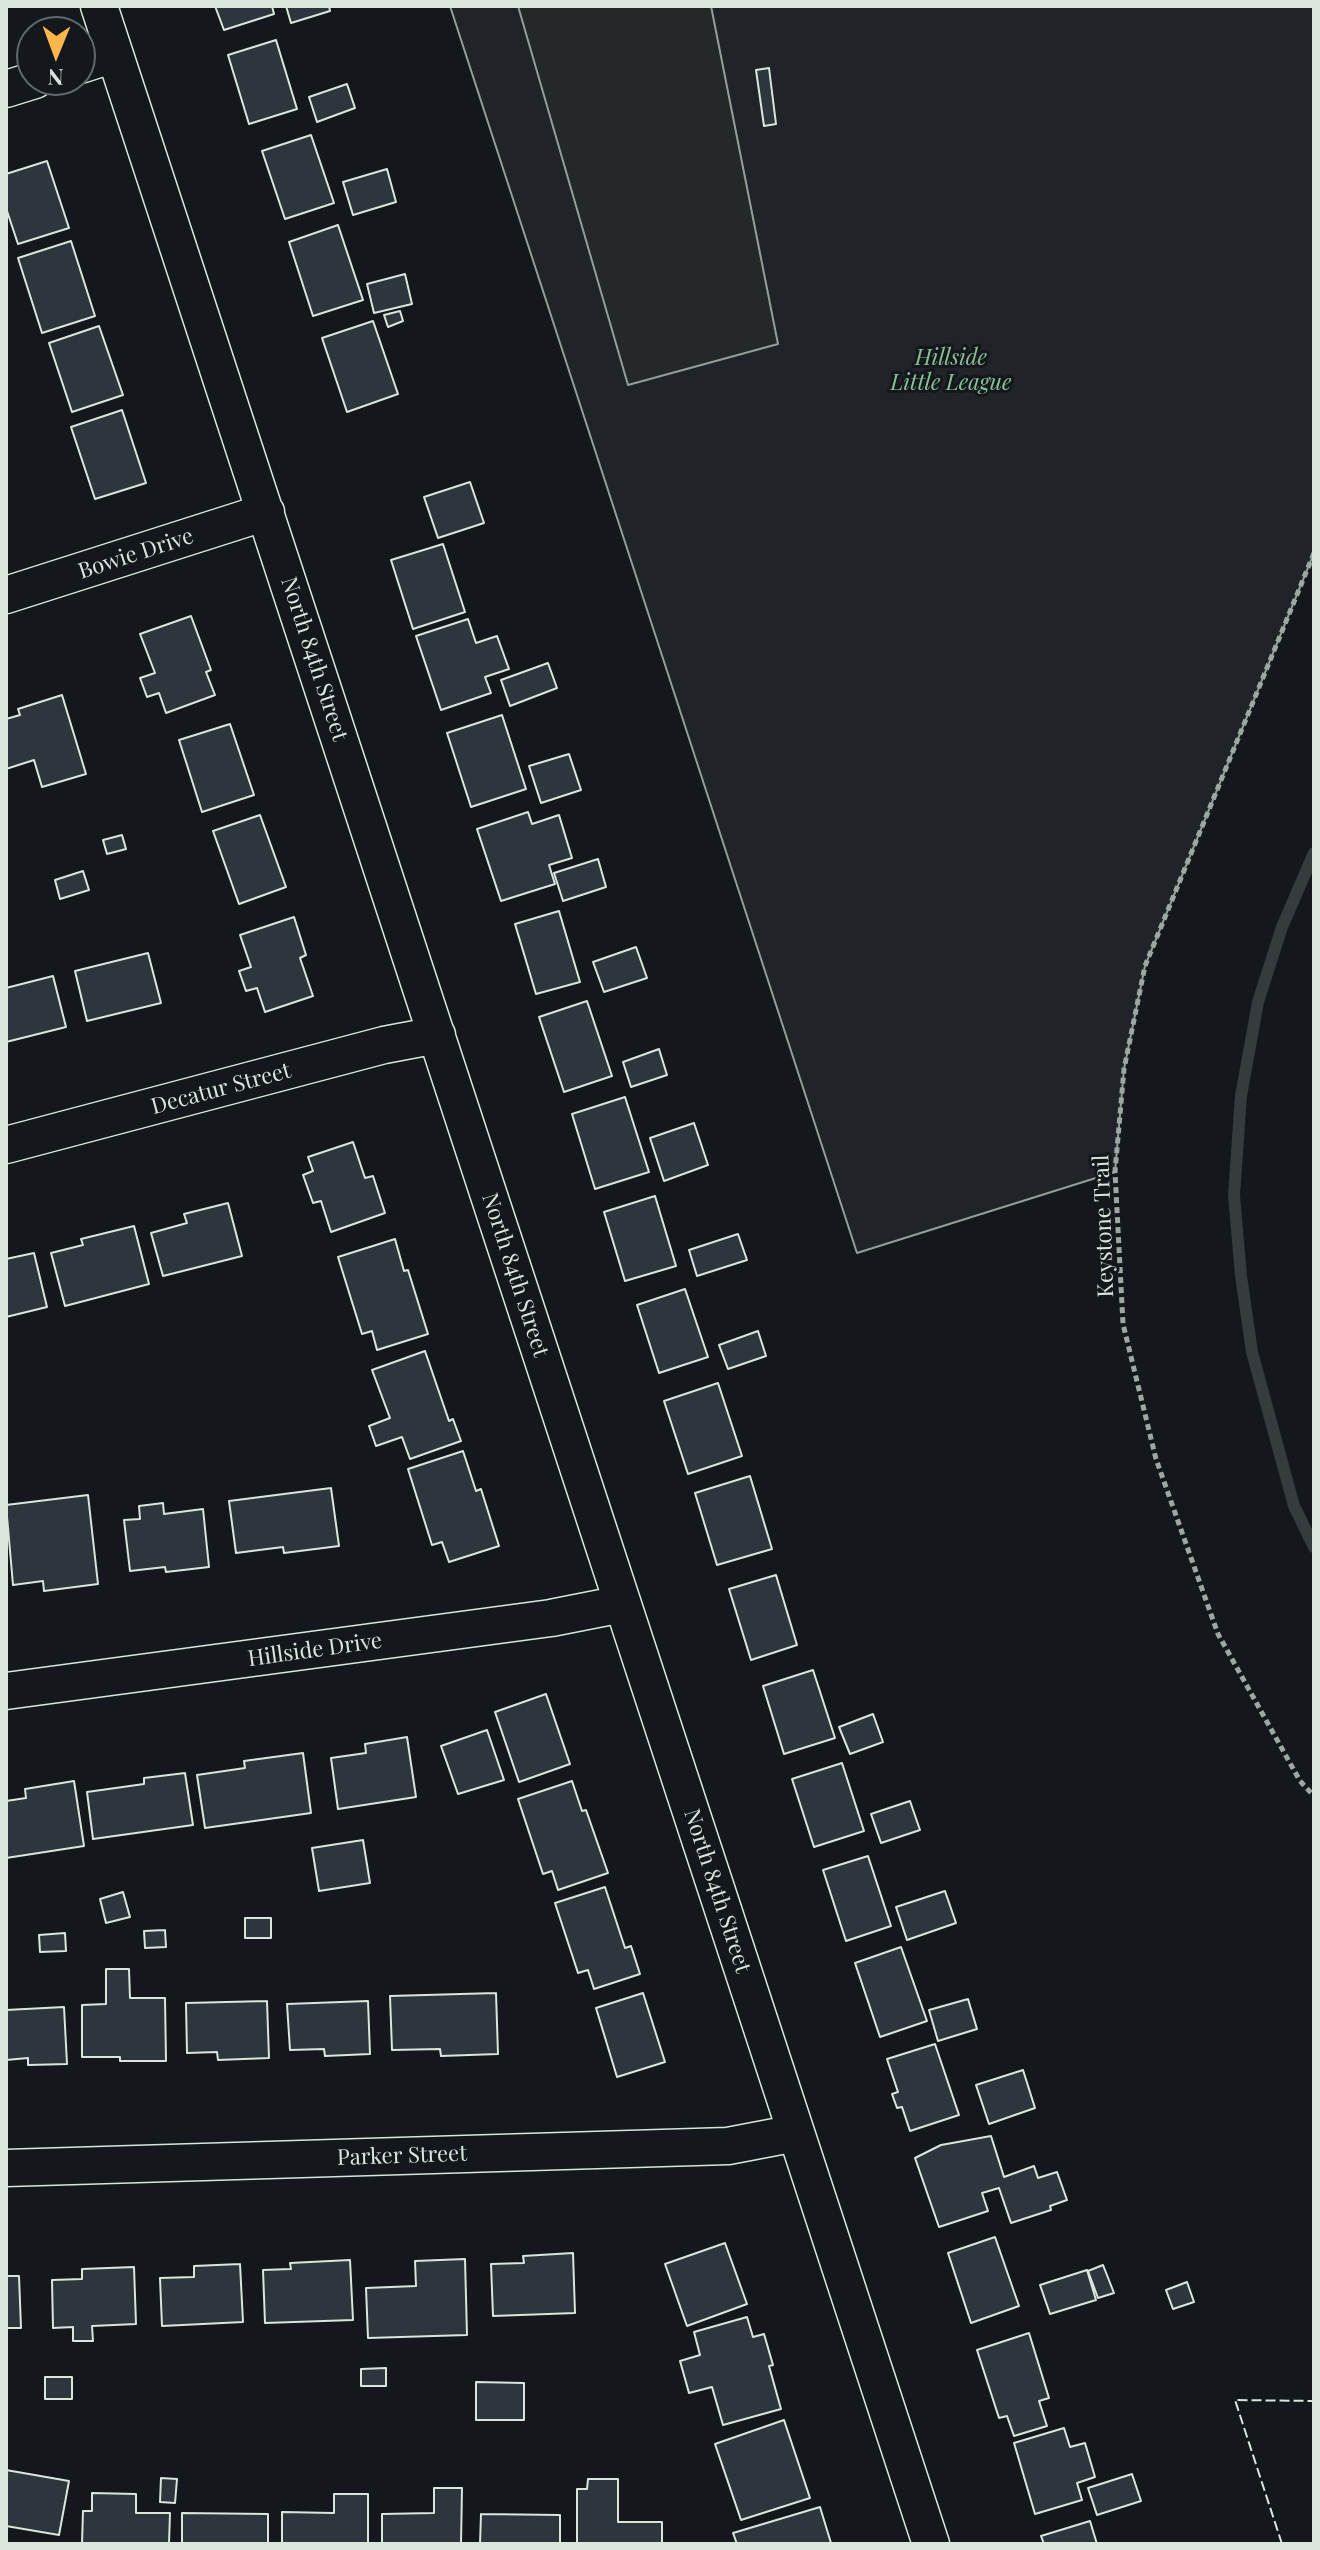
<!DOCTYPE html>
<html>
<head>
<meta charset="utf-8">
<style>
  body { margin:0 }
  #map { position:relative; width:1320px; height:2550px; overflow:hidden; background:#14181c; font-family:"Playfair Display",serif }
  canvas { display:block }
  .frame { position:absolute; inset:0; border:8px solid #d8e6dc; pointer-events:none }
  .north { position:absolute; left:16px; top:16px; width:80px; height:80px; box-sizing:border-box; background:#14181c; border:2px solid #626a69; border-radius:50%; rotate:181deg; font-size:22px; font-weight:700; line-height:32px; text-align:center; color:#d8e6dc }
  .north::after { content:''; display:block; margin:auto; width:28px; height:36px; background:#ffb74d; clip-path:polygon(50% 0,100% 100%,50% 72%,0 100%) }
</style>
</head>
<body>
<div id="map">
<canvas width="1320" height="2550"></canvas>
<div class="frame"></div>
<div class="north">N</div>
</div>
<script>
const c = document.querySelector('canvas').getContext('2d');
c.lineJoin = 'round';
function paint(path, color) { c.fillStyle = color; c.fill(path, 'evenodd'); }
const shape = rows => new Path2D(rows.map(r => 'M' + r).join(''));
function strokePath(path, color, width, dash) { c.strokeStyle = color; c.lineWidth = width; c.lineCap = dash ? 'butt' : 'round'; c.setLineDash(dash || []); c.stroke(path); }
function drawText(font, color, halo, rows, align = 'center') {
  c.font = font + ' "Playfair Display",serif'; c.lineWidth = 6; c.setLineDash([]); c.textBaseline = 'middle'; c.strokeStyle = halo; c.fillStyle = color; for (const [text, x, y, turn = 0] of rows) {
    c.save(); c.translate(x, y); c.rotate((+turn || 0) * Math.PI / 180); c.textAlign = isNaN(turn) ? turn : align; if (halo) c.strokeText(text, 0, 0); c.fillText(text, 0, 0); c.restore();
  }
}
const green = shape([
  [450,6,1314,6,1314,553,1145,966,1124,1069,1115,1172,857,1253,450,6]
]);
paint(green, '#202428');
strokePath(green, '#939e99', 2);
const parking = shape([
  [518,6,711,6,778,344,628,385,518,6]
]);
paint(parking, '#24282b');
strokePath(parking, '#939e99', 2);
strokePath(shape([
  [1314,853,1282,927,1258,1002,1241,1096,1234,1195,1241,1276,1252,1352,1294,1506,1314,1547]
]), '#363b3e', 12);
const building = shape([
  [215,6,272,6,274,14,224,30,215,6],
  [286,6,329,6,330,11,291,23,286,6],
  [276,40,297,109,249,124,228,55,276,40],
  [769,68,776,124,764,126,756,70,769,68],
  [347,84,355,108,317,122,309,97,347,84],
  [311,135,334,203,285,219,262,151,311,135],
  [47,161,69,228,18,244,6,208,6,174,47,161],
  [387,169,396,202,353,215,343,182,387,169],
  [338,225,363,300,313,316,289,242,338,225],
  [71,241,95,316,42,333,18,258,71,241],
  [405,274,412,304,374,313,367,284,405,274],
  [400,311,403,321,388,327,384,315,400,311],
  [373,321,398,394,347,412,322,338,373,321],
  [99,326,123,395,72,412,49,343,99,326],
  [122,410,146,483,95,499,71,427,122,410],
  [470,482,484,523,438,538,424,497,470,482],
  [443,544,465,612,413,629,391,560,443,544],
  [191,616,211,670,206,672,215,695,166,713,159,693,147,697,140,678,155,673,140,634,191,616],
  [468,619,476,643,497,636,509,669,485,677,491,693,441,710,416,636,468,619],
  [548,663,557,688,510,706,501,680,548,663],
  [62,695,86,774,42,787,34,760,6,769,6,719,20,715,18,709,62,695],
  [502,715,526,789,471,807,447,733,502,715],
  [230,724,254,795,202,812,179,740,230,724],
  [569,754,581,790,541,803,529,766,569,754],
  [528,812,532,824,559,815,572,858,549,865,555,884,501,901,477,829,528,812],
  [260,815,286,887,239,904,213,831,260,815],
  [122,835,126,849,107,854,103,840,122,835],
  [598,859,606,887,563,901,554,873,598,859],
  [83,871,89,890,60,899,55,880,83,871],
  [559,911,580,982,536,994,515,924,559,911],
  [294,917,306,955,300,958,313,996,265,1012,257,988,246,991,239,971,251,967,240,935,294,917],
  [636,947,647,978,604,992,593,962,636,947],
  [148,953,161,1003,87,1021,75,971,148,953],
  [53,976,66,1027,6,1042,6,988,53,976],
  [587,1001,612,1076,564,1092,539,1017,587,1001],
  [659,1049,667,1075,631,1087,623,1062,659,1049],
  [625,1097,649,1172,595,1189,572,1114,625,1097],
  [694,1123,708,1165,664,1181,650,1138,694,1123],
  [353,1142,365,1178,373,1176,385,1213,331,1232,321,1201,313,1203,303,1175,313,1171,308,1157,353,1142],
  [655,1196,676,1266,625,1281,604,1212,655,1196],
  [228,1203,242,1256,163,1276,151,1233,187,1223,184,1214,228,1203],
  [134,1226,149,1284,65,1306,51,1253,83,1245,81,1239,134,1226],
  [738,1234,747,1260,697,1276,689,1250,738,1234],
  [395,1239,404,1271,408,1270,428,1334,377,1350,372,1331,362,1334,338,1257,395,1239],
  [34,1253,47,1307,6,1317,6,1259,34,1253],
  [685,1289,708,1357,659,1373,637,1305,685,1289],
  [758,1331,766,1356,728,1369,719,1345,758,1331],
  [425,1351,449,1421,453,1419,461,1441,410,1459,402,1437,376,1446,369,1426,390,1418,372,1370,425,1351],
  [718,1383,742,1456,688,1474,664,1401,718,1383],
  [463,1451,476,1491,481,1489,499,1546,449,1562,442,1542,432,1545,408,1469,463,1451],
  [750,1476,772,1549,717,1565,695,1493,750,1476],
  [331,1488,339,1546,284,1553,283,1547,236,1553,229,1501,331,1488],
  [88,1495,98,1584,44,1591,43,1581,13,1585,6,1505,88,1495],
  [163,1503,164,1514,203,1509,209,1567,166,1572,165,1567,130,1571,124,1520,140,1519,139,1506,163,1503],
  [776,1575,797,1645,751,1660,729,1589,776,1575],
  [813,1670,835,1738,784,1754,763,1686,813,1670],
  [546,1694,570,1764,519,1782,495,1712,546,1694],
  [873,1714,883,1742,850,1754,839,1727,873,1714],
  [487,1730,504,1780,458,1794,441,1746,487,1730],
  [407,1737,416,1797,338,1809,331,1758,366,1753,365,1744,407,1737],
  [303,1753,311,1813,205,1828,197,1775,245,1768,244,1761,303,1753],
  [842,1763,864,1831,814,1847,792,1779,842,1763],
  [185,1773,193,1825,93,1839,87,1792,144,1784,144,1778,185,1773],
  [74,1781,84,1846,6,1858,6,1801,26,1798,25,1789,74,1781],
  [572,1781,582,1811,586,1810,608,1873,558,1890,552,1871,543,1874,518,1799,572,1781],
  [910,1801,920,1830,881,1843,871,1814,910,1801],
  [363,1840,370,1883,319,1891,312,1848,363,1840],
  [868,1856,891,1926,846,1941,823,1870,868,1856],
  [605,1887,625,1948,631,1946,640,1974,594,1989,588,1970,578,1973,555,1903,605,1887],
  [945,1891,956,1923,907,1940,896,1907,945,1891],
  [123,1892,130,1917,106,1923,100,1899,123,1892],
  [245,1918,271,1918,271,1938,245,1938,245,1918],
  [165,1930,166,1947,145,1948,144,1931,165,1930],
  [65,1933,66,1951,40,1952,39,1935,65,1933],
  [901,1947,927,2021,880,2037,855,1963,901,1947],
  [106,1969,129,1969,130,1998,165,1998,166,2061,120,2061,120,2057,82,2057,82,2005,106,2004,106,1969],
  [496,1993,498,2054,441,2056,440,2049,392,2050,390,1996,496,1993],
  [643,1993,665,2062,617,2077,596,2008,643,1993],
  [968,1999,977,2029,938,2041,929,2010,968,1999],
  [267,2001,269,2058,218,2060,217,2052,187,2053,186,2003,267,2001],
  [368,2001,370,2054,325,2056,324,2049,290,2050,287,2004,368,2001],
  [64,2007,67,2064,28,2065,28,2058,6,2060,6,2010,64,2007],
  [935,2044,959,2115,910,2131,902,2107,897,2108,892,2094,898,2092,887,2059,935,2044],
  [1023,2070,1035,2108,989,2124,976,2085,1023,2070],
  [991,2136,1004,2177,1034,2166,1038,2178,1057,2172,1067,2200,1050,2206,1051,2210,1011,2223,999,2188,982,2193,988,2211,939,2227,915,2158,941,2145,991,2136],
  [995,2237,1019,2306,971,2323,948,2253,995,2237],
  [725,2243,747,2304,687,2326,665,2264,725,2243],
  [573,2253,575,2313,493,2316,491,2264,524,2263,523,2256,573,2253],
  [465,2259,467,2335,368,2338,366,2288,416,2286,415,2261,465,2259],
  [350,2260,353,2320,265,2323,263,2270,291,2269,290,2263,350,2260],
  [240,2264,243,2322,162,2326,160,2278,194,2277,194,2266,240,2264],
  [1103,2265,1114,2293,1098,2298,1088,2271,1103,2265],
  [134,2267,136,2324,92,2326,93,2341,73,2341,73,2327,53,2328,52,2280,82,2279,82,2269,134,2267],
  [1087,2270,1096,2300,1050,2314,1040,2285,1087,2270],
  [6,2276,19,2276,21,2328,6,2328,6,2276],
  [1187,2282,1194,2302,1173,2309,1166,2290,1187,2282],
  [747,2317,753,2337,764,2334,773,2365,769,2366,781,2409,723,2425,712,2387,689,2393,680,2361,700,2355,694,2332,747,2317],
  [1029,2333,1049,2398,1039,2401,1047,2426,1014,2436,1007,2416,999,2418,977,2350,1029,2333],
  [386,2368,386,2386,361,2386,361,2369,386,2368],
  [45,2377,72,2377,72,2399,45,2399,45,2377],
  [476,2382,524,2383,524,2420,476,2420,476,2382],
  [784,2420,810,2498,741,2520,715,2444,784,2420],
  [1064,2428,1070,2447,1085,2443,1095,2477,1077,2483,1082,2500,1035,2514,1014,2443,1064,2428],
  [6,2470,69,2481,59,2535,6,2526,6,2470],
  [1132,2474,1141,2501,1097,2515,1088,2488,1132,2474],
  [161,2478,177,2479,175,2503,160,2502,161,2478],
  [588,2479,618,2479,618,2522,662,2522,662,2544,577,2544,577,2489,587,2489,588,2479],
  [434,2488,462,2488,461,2544,382,2544,382,2514,434,2513,434,2488],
  [92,2493,136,2494,136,2513,170,2513,169,2544,82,2544,83,2511,92,2511,92,2493],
  [334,2494,368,2494,368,2544,282,2544,282,2512,334,2513,334,2494],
  [820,2507,831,2543,737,2544,733,2533,820,2507],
  [182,2513,268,2514,268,2544,182,2544,182,2513],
  [481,2514,560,2515,560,2544,480,2544,481,2514],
  [1090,2521,1097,2544,1044,2544,1041,2536,1090,2521]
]);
paint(building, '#2c363c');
strokePath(building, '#d8e6dc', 2);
const street = shape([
  [99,6,931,2544],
  [80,65,114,54],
  [6,89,35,80],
  [6,595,266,512],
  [6,1145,384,1045,437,1035],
  [6,1691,551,1618,622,1604],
  [6,2168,728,2146,796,2133]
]);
strokePath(street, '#d8e6dc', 39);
strokePath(shape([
  [1314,553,1145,966,1124,1069,1115,1172,1123,1324,1156,1459,1218,1634,1300,1781,1314,1796]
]), '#9da8a2', 5, [6, 4]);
strokePath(street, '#14181c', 36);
strokePath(shape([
  [1282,2544,1235,2400,1314,2401]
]), '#d8e6dc', 2, [10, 4]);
drawText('italic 22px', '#8ac095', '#14181c', [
  ["Hillside",951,358],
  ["Little League",951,383]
]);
drawText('22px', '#d8e6dc', '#14181c', [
  ["Bowie Drive",136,554,-18],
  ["North 84th Street",314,659,72],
  ["Decatur Street",221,1089,-15],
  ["Keystone Trail",1104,1226,-92],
  ["North 84th Street",515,1275,72],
  ["Hillside Drive",315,1650,-8],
  ["North 84th Street",717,1891,72],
  ["Parker Street",402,2156,-2]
]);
</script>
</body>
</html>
